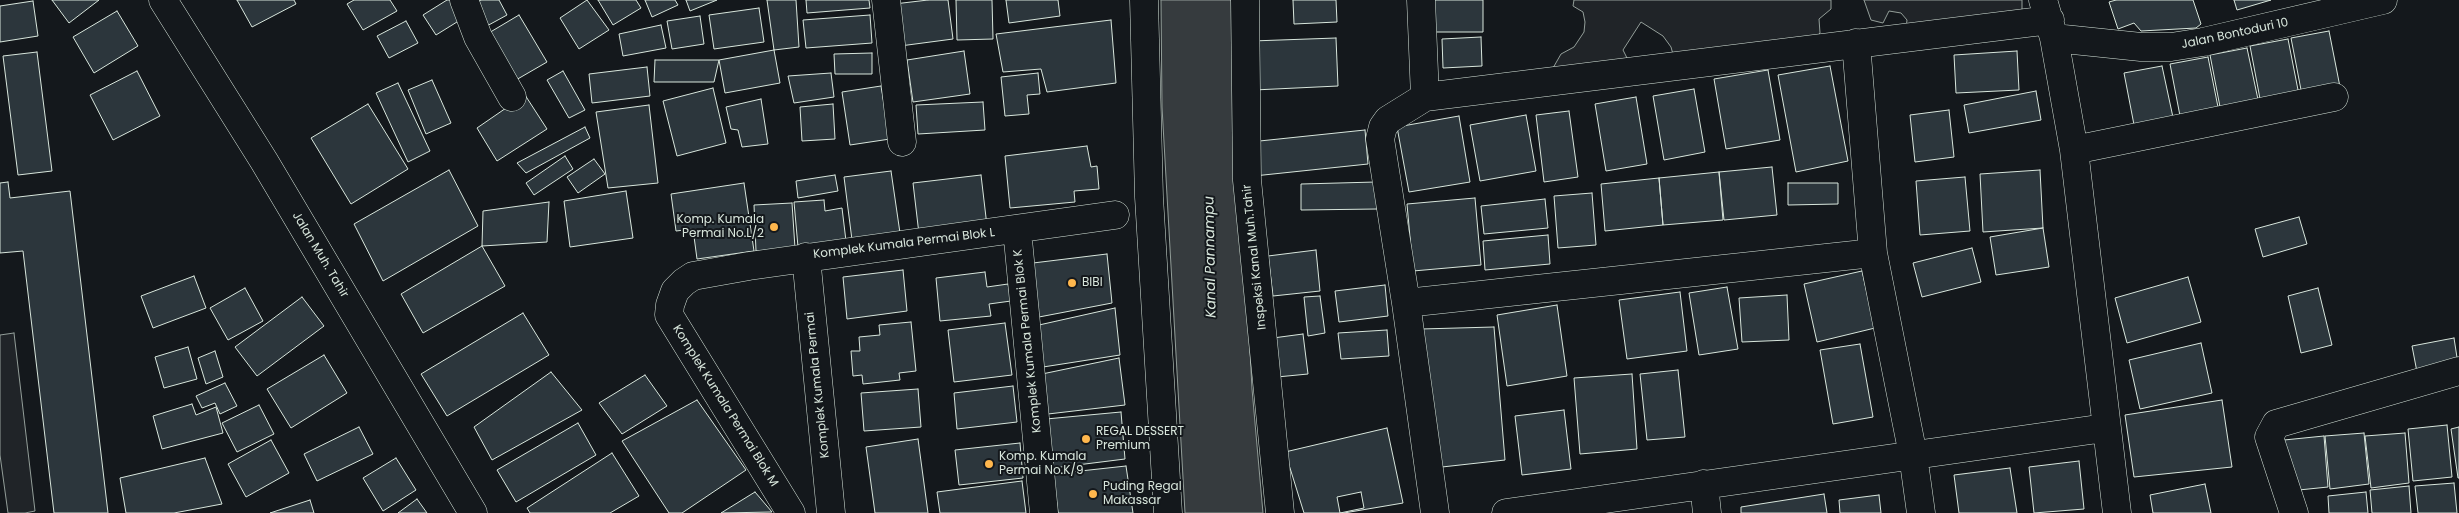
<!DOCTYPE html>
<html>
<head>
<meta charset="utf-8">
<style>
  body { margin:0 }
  canvas { display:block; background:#14181c }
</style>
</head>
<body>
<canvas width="2459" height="513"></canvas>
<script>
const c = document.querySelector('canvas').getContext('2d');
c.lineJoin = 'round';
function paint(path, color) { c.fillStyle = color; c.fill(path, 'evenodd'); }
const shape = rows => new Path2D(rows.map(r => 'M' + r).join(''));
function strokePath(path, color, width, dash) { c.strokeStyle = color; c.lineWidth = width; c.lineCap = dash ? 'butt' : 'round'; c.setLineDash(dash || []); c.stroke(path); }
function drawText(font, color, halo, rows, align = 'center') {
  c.font = font + ' Poppins,sans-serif'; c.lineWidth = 4; c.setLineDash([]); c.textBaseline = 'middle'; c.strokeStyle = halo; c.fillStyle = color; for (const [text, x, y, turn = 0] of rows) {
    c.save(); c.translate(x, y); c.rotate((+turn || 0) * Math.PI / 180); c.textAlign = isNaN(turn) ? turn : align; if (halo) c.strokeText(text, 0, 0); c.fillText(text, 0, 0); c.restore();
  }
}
const green = shape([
  [1574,0,1831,0,1831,9,1819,19,1820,33,1813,41,1674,58,1671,47,1663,36,1641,22,1623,50,1628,60,1553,68,1561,54,1574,47,1584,32,1585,22,1583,12,1573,6,1574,0],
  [1864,0,2022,0,2022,14,1906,28,1907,20,1901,13,1889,11,1883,23,1871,20,1864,0],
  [14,333,35,511,25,513,8,513,0,455,0,335,14,333]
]);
paint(green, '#202428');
strokePath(green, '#939e99', 1);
const water = shape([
  [1161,0,1232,0,1252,389,1263,513,1185,513,1162,107,1161,0]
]);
paint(water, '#363b3e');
strokePath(water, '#939e99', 1);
const building = shape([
  [52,0,99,0,69,23,52,0],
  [237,0,294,0,296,4,252,27,237,0],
  [354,0,390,0,397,11,363,30,347,4,354,0],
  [447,0,454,0,465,17,436,35,423,15,447,0],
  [481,0,499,0,507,15,485,27,473,4,481,0],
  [587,0,609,30,579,49,560,18,587,0],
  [598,0,636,0,641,8,613,25,598,0],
  [645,0,675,0,678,5,652,17,645,0],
  [686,0,717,0,690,11,686,0],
  [767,0,796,0,799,47,774,50,767,0],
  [806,0,869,0,870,8,807,13,806,0],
  [928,0,948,0,953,39,900,46,894,4,928,0],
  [956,0,992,0,993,39,957,40,956,0],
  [1006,0,1058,0,1060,16,1009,23,1006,0],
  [1293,0,1336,0,1337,22,1294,24,1293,0],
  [1433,0,1483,0,1483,32,1433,32,1433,0],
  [2116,0,2193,0,2201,24,2196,28,2141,31,2134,23,2118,29,2109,2,2116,0],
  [2234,0,2271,0,2237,10,2234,0],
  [33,1,38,36,0,42,0,6,33,1],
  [759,8,764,42,714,49,709,15,759,8],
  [117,11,138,46,94,73,73,37,117,11],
  [519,15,547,62,509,84,482,37,519,15],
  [870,15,872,43,806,48,803,20,870,15],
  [700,16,704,44,672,49,667,21,700,16],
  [1111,20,1116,83,1047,92,1041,69,1003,72,996,34,1111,20],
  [406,21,418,43,389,58,377,36,406,21],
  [661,25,666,48,623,56,619,34,661,25],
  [2329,31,2340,87,2302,95,2291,38,2329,31],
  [1481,37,1482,66,1443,68,1442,39,1481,37],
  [1336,38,1338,86,1254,90,1252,41,1336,38],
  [2288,39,2299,95,2261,104,2250,46,2288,39],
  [2247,48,2259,104,2221,112,2210,55,2247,48],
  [774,50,780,83,725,93,719,60,774,50],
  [964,51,970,94,913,102,907,60,964,51],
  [2017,51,2019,90,1956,93,1954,55,2017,51],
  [37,52,52,171,18,175,3,56,37,52],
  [872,53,872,74,835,74,834,54,872,53],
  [2208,57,2219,112,2181,121,2170,64,2208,57],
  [655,60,719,60,714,82,654,82,655,60],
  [1830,66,1848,161,1796,172,1778,75,1830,66],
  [2162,66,2174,122,2135,130,2124,73,2162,66],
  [647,67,650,96,592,103,589,74,647,67],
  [1768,70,1780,140,1726,149,1714,79,1768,70],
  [137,71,160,116,113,140,90,95,137,71],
  [563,71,585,110,569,118,547,80,563,71],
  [831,73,834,97,794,103,788,76,831,73],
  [1038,73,1040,94,1027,95,1029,114,1005,116,1001,77,1038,73],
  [432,80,451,123,426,134,408,90,432,80],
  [398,83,430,151,408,162,376,93,398,83],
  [881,86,890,139,850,145,842,92,881,86],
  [713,88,726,143,677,156,663,101,713,88],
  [1694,89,1705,152,1664,160,1653,96,1694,89],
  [2036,91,2041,120,1969,133,1964,105,2036,91],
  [525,95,547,129,497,161,477,128,525,95],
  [1636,97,1647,164,1606,171,1595,104,1636,97],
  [761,99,768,144,742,147,738,130,731,129,726,107,761,99],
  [983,102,985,130,918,134,916,105,983,102],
  [368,104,408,169,351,204,311,138,368,104],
  [833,104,835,139,802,141,800,107,833,104],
  [649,105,658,183,608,188,596,112,649,105],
  [1949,110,1954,157,1915,162,1910,115,1949,110],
  [1569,111,1578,177,1544,182,1536,115,1569,111],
  [1526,115,1536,171,1480,181,1470,125,1526,115],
  [1459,116,1470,182,1409,192,1397,127,1459,116],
  [585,127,590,138,526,173,517,163,585,127],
  [1365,130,1368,164,1254,176,1250,142,1365,130],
  [1087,146,1091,167,1097,166,1099,189,1074,191,1075,202,1010,208,1005,156,1087,146],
  [565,156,573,169,534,195,526,183,565,156],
  [594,159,605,174,578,193,567,177,594,159],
  [1772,167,1777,215,1724,220,1719,172,1772,167],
  [449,170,478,226,383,281,354,224,449,170],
  [2040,170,2043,228,1983,232,1980,174,2040,170],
  [891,171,900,233,852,240,844,177,891,171],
  [1719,172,1723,220,1663,225,1659,178,1719,172],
  [835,175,838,191,798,198,796,181,835,175],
  [981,175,987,226,919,234,913,183,981,175],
  [1965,177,1970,231,1920,235,1916,181,1965,177],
  [1659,178,1663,225,1605,231,1601,184,1659,178],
  [8,182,10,198,70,191,108,513,54,513,23,251,0,253,0,183,8,182],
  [1376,182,1377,209,1301,210,1301,184,1376,182],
  [744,183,754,251,697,259,693,229,676,231,671,194,744,183],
  [1788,183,1838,183,1838,204,1788,205,1788,183],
  [626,191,633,238,570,247,564,201,626,191],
  [1592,193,1596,245,1558,248,1554,196,1592,193],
  [1475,198,1481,265,1413,271,1407,204,1475,198],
  [1545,199,1548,228,1484,234,1481,206,1545,199],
  [824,200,825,211,842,208,846,241,798,247,794,202,824,200],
  [549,202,547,242,482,246,483,211,549,202],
  [792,203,795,248,756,251,754,205,792,203],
  [2299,217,2307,244,2263,257,2255,229,2299,217],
  [2043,228,2049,267,1996,275,1990,237,2043,228],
  [1548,235,1550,264,1485,270,1483,241,1548,235],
  [482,246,505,286,423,333,401,294,482,246],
  [1972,248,1981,282,1922,297,1913,263,1972,248],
  [1316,250,1320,291,1273,296,1268,256,1316,250],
  [1107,254,1112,303,1039,317,1033,263,1107,254],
  [903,270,907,311,847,319,843,277,903,270],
  [1862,271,1875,328,1817,342,1804,284,1862,271],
  [985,272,987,287,1008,284,1011,301,989,304,991,316,940,321,936,278,985,272],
  [194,276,206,308,153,328,141,296,194,276],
  [2188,277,2201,322,2127,343,2115,298,2188,277],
  [1385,285,1388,316,1339,322,1335,291,1385,285],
  [1727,287,1738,349,1699,355,1689,293,1727,287],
  [245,288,263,321,228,340,210,308,245,288],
  [2318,288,2332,345,2301,353,2288,296,2318,288],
  [1680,292,1687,351,1627,359,1619,300,1680,292],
  [1787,295,1789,340,1742,342,1739,298,1787,295],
  [1320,296,1325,333,1308,336,1304,297,1320,296],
  [302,297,324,326,257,376,235,347,302,297],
  [1557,305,1567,376,1507,386,1497,315,1557,305],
  [1115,308,1120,355,1043,367,1039,325,1115,308],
  [523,313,549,355,447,416,421,374,523,313],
  [911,322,916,371,899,373,900,380,863,384,862,375,853,376,851,351,860,351,859,337,880,335,879,325,911,322],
  [1005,323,1012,375,954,382,948,330,1005,323],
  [1494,327,1505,460,1442,467,1421,329,1494,327],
  [1387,330,1389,356,1341,359,1338,333,1387,330],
  [1303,334,1308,374,1277,377,1273,338,1303,334],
  [2454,338,2458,364,2417,372,2412,346,2454,338],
  [2201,343,2212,393,2140,409,2129,360,2201,343],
  [1860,344,1873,417,1833,424,1820,350,1860,344],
  [188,347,197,379,164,388,155,357,188,347],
  [215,351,223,377,206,384,198,358,215,351],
  [324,355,347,393,291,428,267,389,324,355],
  [1119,358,1125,405,1048,414,1042,374,1119,358],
  [1678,370,1685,437,1647,440,1640,374,1678,370],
  [551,372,582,410,492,460,474,427,551,372],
  [1632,374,1637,449,1580,454,1574,378,1632,374],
  [645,375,667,406,622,434,599,403,645,375],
  [225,383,237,406,220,414,215,403,202,408,196,396,225,383],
  [1013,386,1017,422,957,429,954,393,1013,386],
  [918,389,921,427,864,431,861,393,918,389],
  [697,400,746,470,682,513,669,513,622,441,697,400],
  [2222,400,2232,467,2134,477,2125,415,2222,400],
  [192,404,196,415,216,407,223,433,162,449,153,416,192,404],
  [259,405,274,434,237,452,222,423,259,405],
  [1564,410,1571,469,1522,475,1515,416,1564,410],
  [1121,412,1125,459,1053,468,1046,419,1121,412],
  [578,423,596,455,516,502,497,470,578,423],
  [2447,425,2452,477,2413,481,2408,429,2447,425],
  [359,427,373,454,317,481,304,454,359,427],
  [2459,427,2459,478,2458,478,2451,429,2459,427],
  [1387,428,1403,503,1344,513,1304,513,1285,452,1387,428],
  [2364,433,2369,484,2330,489,2325,436,2364,433],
  [2405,433,2409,483,2371,488,2365,436,2405,433],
  [2324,436,2328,487,2289,491,2284,440,2324,436],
  [918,439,928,513,875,513,866,447,918,439],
  [271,440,289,473,246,497,228,464,271,440],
  [1020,443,1023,478,959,485,955,450,1020,443],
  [612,453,639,496,610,513,530,513,527,508,612,453],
  [205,458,222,504,174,513,126,513,120,478,205,458],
  [396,458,416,490,383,511,363,478,396,458],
  [2079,461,2084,509,2034,513,2029,467,2079,461],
  [1126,466,1133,513,1058,513,1053,474,1126,466],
  [2010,468,2017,513,1959,513,1954,475,2010,468],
  [1022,481,1026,513,940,513,937,492,1022,481],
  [2454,483,2457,513,2418,513,2415,486,2454,483],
  [2205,484,2211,513,2153,513,2150,495,2205,484],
  [2409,486,2411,513,2372,513,2370,490,2409,486],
  [755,492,772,512,721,513,755,492],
  [1361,492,1364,508,1340,513,1337,497,1361,492],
  [2366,492,2368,513,2329,513,2328,496,2366,492],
  [1824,494,1827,513,1741,513,1741,507,1824,494],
  [1879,495,1881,513,1840,513,1839,500,1879,495],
  [417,499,427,513,398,513,417,499],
  [310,500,314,513,270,513,310,500]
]);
paint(building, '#2c363c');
strokePath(building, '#d8e6dc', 1);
const minor = shape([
  [464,0,478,37,512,97],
  [886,0,902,142],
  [1144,0,1149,197,1168,513],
  [1245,0,1247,180,1280,513],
  [1421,0,1425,97],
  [2043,0,2054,38,2074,150,2117,513],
  [2054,38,2141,47,2171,47,2203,42,2383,0],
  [1856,43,1873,253,1913,455,1921,513],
  [2074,150,2334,97],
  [1017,229,1044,513],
  [806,257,831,513],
  [1406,303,1873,253],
  [1704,484,1707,513],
  [791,513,669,315,670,305,675,291,684,282,693,276,749,266,1115,215],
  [1435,513,1406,303,1380,139,1383,127,1388,120,1425,97,2050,20],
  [1506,513,2105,428],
  [2294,513,2269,437,2276,424,2459,371]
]);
const major = shape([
  [163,0,264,161,473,513]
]);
strokePath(minor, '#d8e6dc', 29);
strokePath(major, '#d8e6dc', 29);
strokePath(minor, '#14181c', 28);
strokePath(major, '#14181c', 28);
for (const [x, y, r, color] of [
  [774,227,5,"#ffb74d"],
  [1072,283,5,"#ffb74d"],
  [1086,439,5,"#ffb74d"],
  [989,464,5,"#ffb74d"],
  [1093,494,5,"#ffb74d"]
]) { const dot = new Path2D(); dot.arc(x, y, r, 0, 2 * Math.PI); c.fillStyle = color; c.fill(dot); strokePath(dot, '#14181c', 2); }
drawText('12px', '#d8e6dc', '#14181c', [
  ["Jalan Bontoduri 10",2235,34,-12],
  ["Komplek Kumala Permai Blok L",904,244,-7],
  ["Jalan Muh. Tahir",320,255,59],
  ["Inspeksi Kanal Muh.Tahir",1255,257,-96],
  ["Komplek Kumala Permai Blok K",1028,341,-96],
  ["Komplek Kumala Permai",818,385,-96],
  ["Komplek Kumala Permai Blok M",725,406,58]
]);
drawText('12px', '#d8e6dc', '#14181c', [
  ["Komp. Kumala",764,220,"right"],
  ["Permai No.L/2",764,234,"right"],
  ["BIBI",1082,283],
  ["REGAL DESSERT",1096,432],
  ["Premium",1096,446],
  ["Komp. Kumala",999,457],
  ["Permai No.K/9",999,471],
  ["Puding Regal",1103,487],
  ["Makassar",1103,501]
], 'left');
drawText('italic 14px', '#d8e6dc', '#14181c', [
  ["Kanal Pannampu",1211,257,-91]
]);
</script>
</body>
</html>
